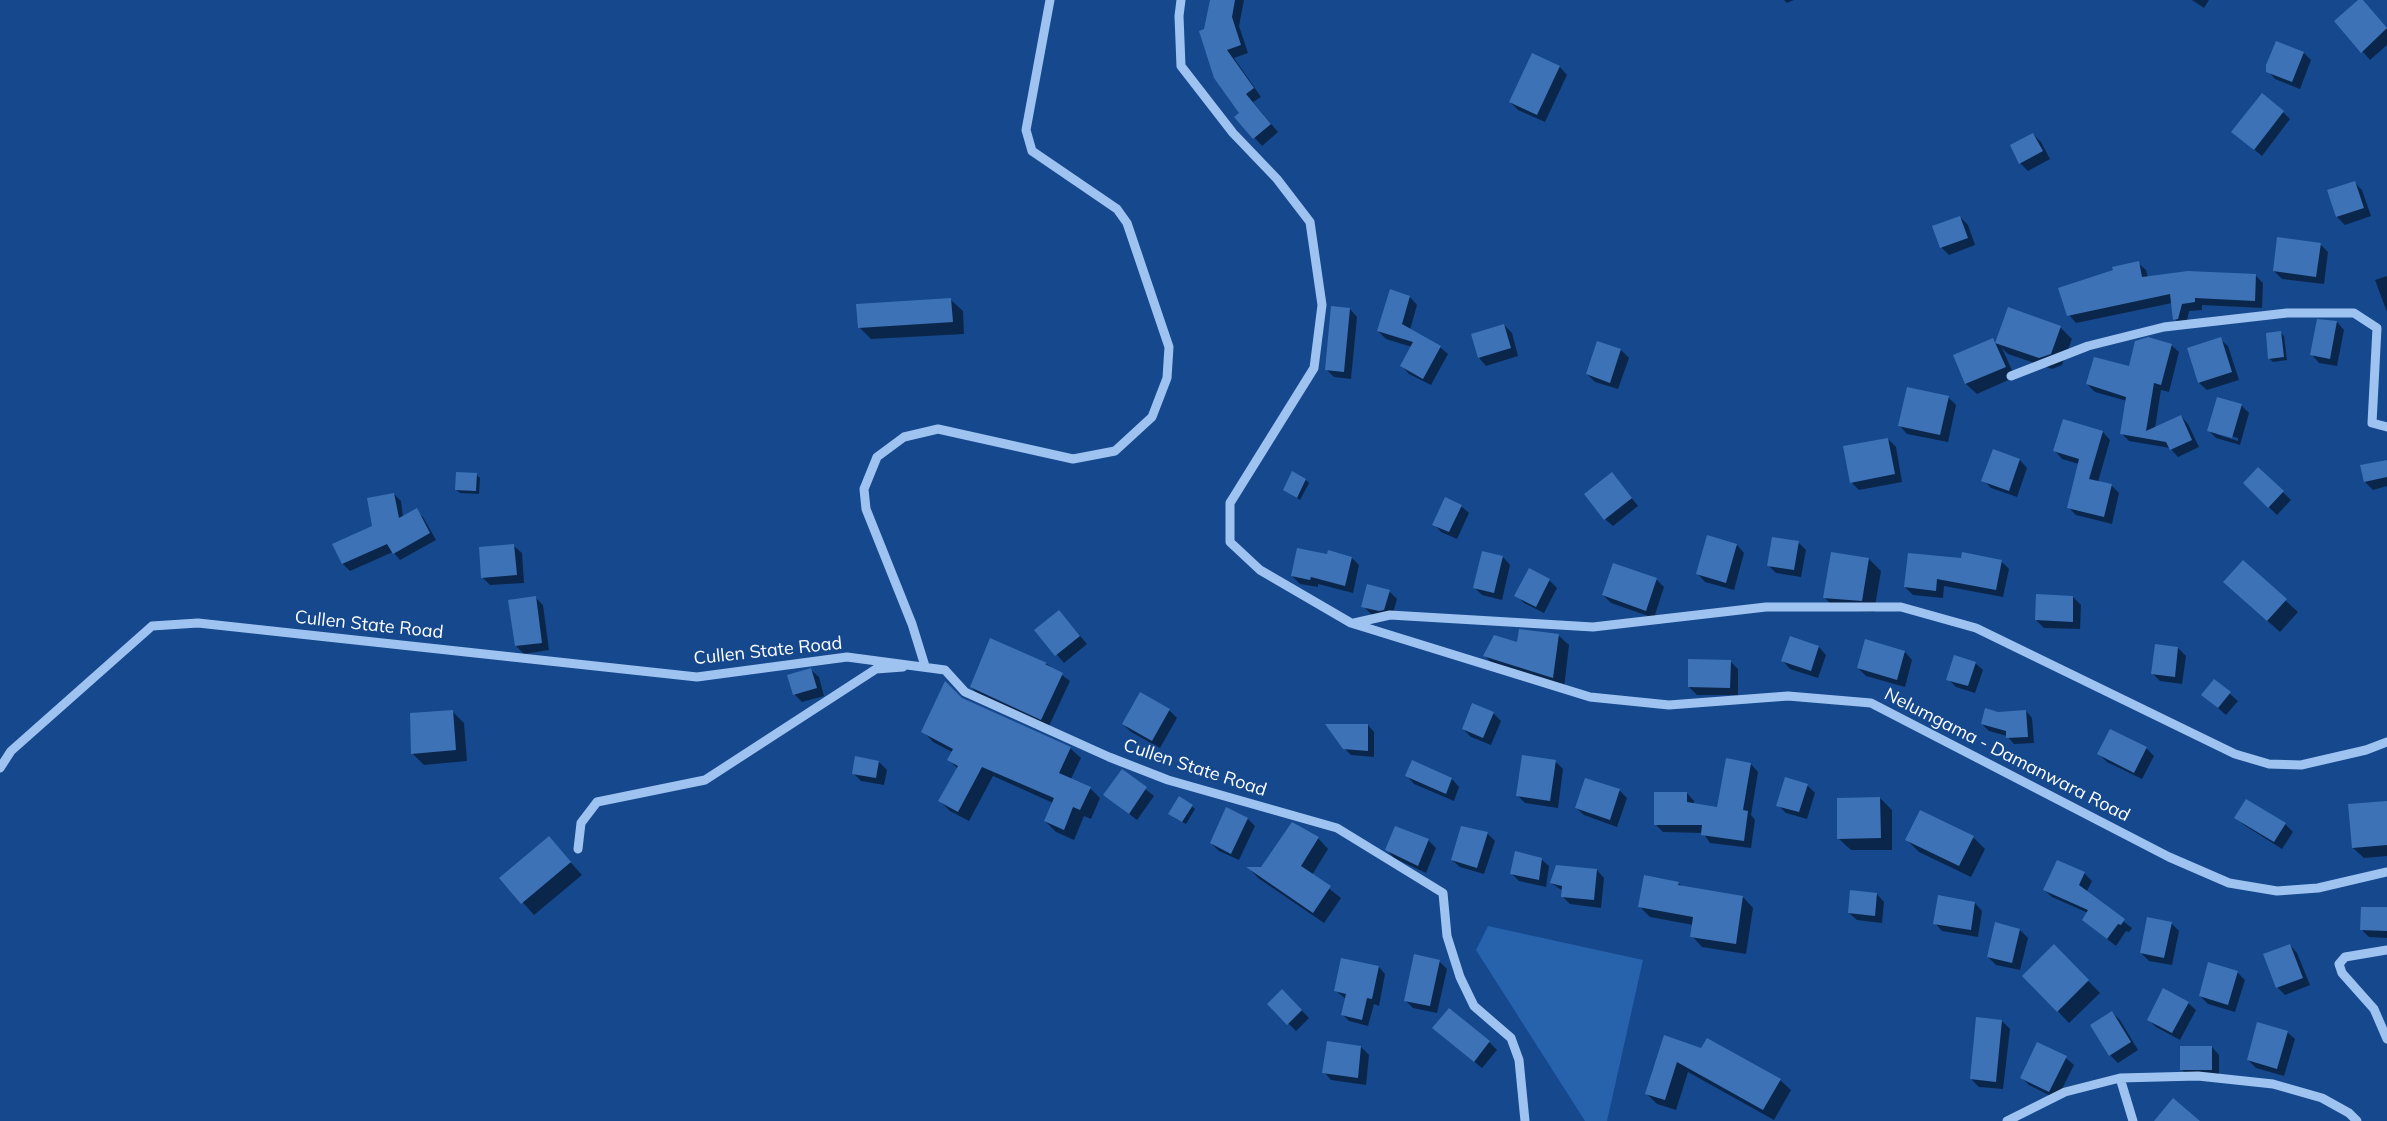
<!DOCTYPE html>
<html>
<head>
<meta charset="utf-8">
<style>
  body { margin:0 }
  canvas { display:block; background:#15488d }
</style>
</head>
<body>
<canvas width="2387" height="1121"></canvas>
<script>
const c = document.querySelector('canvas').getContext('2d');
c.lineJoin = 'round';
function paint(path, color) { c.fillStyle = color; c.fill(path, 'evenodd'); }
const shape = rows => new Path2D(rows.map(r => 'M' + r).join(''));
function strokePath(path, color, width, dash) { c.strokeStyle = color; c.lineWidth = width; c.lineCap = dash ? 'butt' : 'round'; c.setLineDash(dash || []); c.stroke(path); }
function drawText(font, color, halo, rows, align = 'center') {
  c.font = font + ' Mulish,sans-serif'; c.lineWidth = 4; c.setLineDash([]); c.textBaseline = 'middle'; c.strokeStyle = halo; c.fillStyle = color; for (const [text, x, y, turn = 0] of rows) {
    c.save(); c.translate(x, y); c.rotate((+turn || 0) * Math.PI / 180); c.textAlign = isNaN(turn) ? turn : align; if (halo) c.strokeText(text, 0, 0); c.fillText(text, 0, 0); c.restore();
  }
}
paint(shape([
  [1488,926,1643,960,1607,1121,1585,1121,1476,950]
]), '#2762ac');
paint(shape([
  [1211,0,1244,0,1239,26,1248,53,1234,58,1261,97,1253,102,1278,132,1262,146,1236,117,1241,114,1205,30],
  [1784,0,1794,0,1787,3],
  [2192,0,2209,0,2204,8],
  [2361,0,2387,29,2387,45,2370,60,2336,21],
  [2277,42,2304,53,2311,60,2300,89,2275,79,2268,71],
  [1532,54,1560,67,1567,75,1545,122,1518,110,1510,102],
  [2283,112,2290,119,2262,156,2233,132],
  [2033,134,2041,142,2050,159,2028,171,2020,163],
  [2354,182,2362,190,2371,216,2345,225,2337,217,2328,191],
  [1960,217,1968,225,1975,245,1949,255,1942,248,1934,227],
  [2320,244,2328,252,2324,284,2282,279,2274,271],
  [2138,263,2146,270,2148,278,2255,275,2263,283,2262,308,2202,305,2202,310,2189,311,2186,326,2182,327,2175,319,2172,303,2076,323,2069,315],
  [2387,276,2387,312,2375,280],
  [1391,291,1410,297,1417,305,1410,330,1440,347,1448,354,1431,385,1409,374,1402,366,1412,347,1386,339,1378,331],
  [951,300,963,311,964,334,871,339,859,327],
  [1350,309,1357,317,1351,379,1334,377,1326,369],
  [2337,322,2344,330,2337,366,2319,363,2312,355],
  [1504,325,1512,333,1518,356,1486,366,1479,358,1472,335],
  [2060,327,2072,339,2062,365,2052,369,2008,354,2002,348,2015,377,1977,394,1966,384,1954,355,1993,339,1996,343],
  [2281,333,2284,336,2287,360,2273,362,2269,358],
  [2220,339,2228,346,2239,380,2207,390,2199,383],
  [1598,343,1621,350,1629,358,1618,389,1595,382,1587,374],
  [2171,345,2179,352,2169,392,2161,390,2155,428,2181,416,2188,424,2199,447,2178,457,2170,448,2129,441,2121,433,2127,401,2095,392,2087,384,2130,368],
  [1948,397,1956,405,1948,442,1907,434,1900,426],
  [2241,405,2249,413,2240,445,2216,438,2208,430],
  [2216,432,2238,438,2238,441,2216,434],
  [2103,432,2110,440,2098,482,2111,485,2119,493,2112,524,2076,515,2069,508,2079,464,2062,459,2055,451],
  [1888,439,1896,447,1902,482,1859,490,1851,482],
  [1993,451,2020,460,2027,468,2017,497,1991,488,1983,480],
  [2387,461,2387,486,2373,490,2365,482,2362,466],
  [2258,468,2291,500,2277,515,2244,483],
  [476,474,480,478,479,494,460,493,456,490],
  [1306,480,1309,483,1300,500,1284,490],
  [1619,482,1638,506,1613,526,1605,519],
  [394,494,401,501,403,517,416,510,423,517,436,540,400,560,393,552,350,571,343,564,334,544,374,527],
  [1461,506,1469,513,1457,539,1441,532,1434,524],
  [1798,542,1806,550,1801,577,1776,573,1768,565],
  [1737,545,1744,553,1734,590,1705,582,1698,574],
  [514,546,522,553,524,583,490,585,482,577],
  [1503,557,1510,565,1502,600,1482,595,1474,587],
  [1352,558,1359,565,1353,593,1318,584,1318,587,1300,584,1292,576],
  [1869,559,1881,571,1874,612,1837,610,1825,598],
  [1962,560,2001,561,2009,569,2003,597,1944,586,1943,598,1913,595,1905,587],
  [2243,562,2298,612,2280,632,2237,594],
  [1614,565,1657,580,1664,587,1654,618,1611,603,1603,595],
  [1549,580,1557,588,1544,613,1524,603,1516,595],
  [1389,591,1397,599,1392,617,1387,618,1371,614,1363,606],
  [2073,597,2081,605,2080,629,2044,628,2036,620],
  [536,598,543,605,549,650,524,654,516,646,510,601],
  [1059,611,1087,644,1064,663,1036,630],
  [1558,635,1569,645,1564,688,1495,666,1485,656],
  [1791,638,1819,647,1826,655,1818,678,1790,669,1783,661],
  [991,640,1047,664,1070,681,1049,726,979,695,971,687],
  [2178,648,2186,656,2182,684,2160,681,2152,673],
  [1905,652,1912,660,1905,687,1866,676,1858,668],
  [1730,661,1738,669,1738,695,1697,695,1689,687],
  [1975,663,1983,670,1975,693,1956,687,1948,679],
  [811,670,819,677,824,696,802,702,794,694],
  [2214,680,2238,701,2226,715,2203,695],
  [962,699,1070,748,1081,758,1071,779,1090,788,1100,798,1091,819,1084,816,1074,840,1056,832,1045,821,1053,803,993,776,969,821,950,811,940,801,958,769,948,759,952,752,933,742,923,731],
  [1169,710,1177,718,1160,748,1131,732,1123,724],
  [452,711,464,723,467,761,424,765,412,753],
  [2026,711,2032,718,2034,743,2014,744,2007,736,1989,731,1982,724],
  [1493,713,1501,721,1491,745,1471,737,1463,729],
  [1368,725,1374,732,1374,757,1351,755,1344,748],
  [2146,748,2154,756,2142,779,2107,762,2099,754],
  [856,758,879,762,887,770,884,785,861,781,853,773],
  [1555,761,1563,769,1558,808,1525,803,1517,795],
  [1413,762,1452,779,1459,787,1454,801,1414,784,1407,776],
  [1751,764,1758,772,1751,815,1755,820,1751,848,1710,843,1703,833,1663,832,1656,825,1687,793,1694,801,1694,805,1718,808],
  [1122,771,1154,796,1137,820,1105,795],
  [1807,785,1815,793,1807,819,1786,813,1778,805],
  [1619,790,1627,798,1617,827,1584,815,1576,808],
  [1880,798,1892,810,1892,850,1851,850,1839,839],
  [2387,802,2387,856,2364,858,2353,848],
  [1192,806,1195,809,1186,824,1173,817],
  [2236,818,2285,824,2293,832,2282,849,2244,825],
  [1248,819,1255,826,1239,860,1219,851,1211,843],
  [1487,833,1495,841,1484,874,1460,867,1452,860],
  [548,837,582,875,534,915,501,878],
  [1973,837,1985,849,1971,877,1919,852,1907,840],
  [1318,838,1328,849,1312,875,1341,898,1324,923,1258,878,1249,868,1261,868],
  [1428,840,1436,848,1426,873,1394,858,1387,850],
  [1541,859,1549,866,1546,887,1519,881,1511,873],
  [1597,870,1604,878,1601,908,1570,904,1563,897,1563,891,1551,883],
  [2084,873,2092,881,2086,893,2132,928,2129,932,2126,931,2116,946,2083,920,2088,913,2052,897,2044,890],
  [1678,883,1683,887,1743,897,1753,908,1746,954,1702,947,1692,936,1693,925,1650,917,1639,906],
  [1877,894,1884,902,1882,923,1857,920,1849,913],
  [1975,903,1982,911,1978,937,1942,931,1935,923],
  [2387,908,2387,938,2369,937,2362,930],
  [2171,923,2179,931,2172,965,2149,961,2141,953],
  [1996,924,2020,930,2028,938,2020,970,1996,965,1988,957],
  [2290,945,2297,953,2310,985,2285,995,2277,987],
  [2054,946,2100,993,2069,1023,2024,976],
  [1439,961,1447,969,1437,1013,1413,1008,1405,1000],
  [1379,967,1385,974,1379,1006,1374,1004,1368,1026,1349,1021,1342,1014,1346,999,1336,991],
  [2237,972,2245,980,2235,1012,2208,1004,2200,996],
  [1282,990,1309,1018,1296,1031,1269,1004],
  [2188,1003,2196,1010,2180,1040,2156,1027,2149,1020],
  [2112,1012,2120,1020,2138,1050,2118,1063,2110,1055],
  [2002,1021,2010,1029,2003,1089,1979,1087,1971,1079],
  [2287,1032,2295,1039,2284,1076,2256,1068,2248,1060],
  [1442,1036,1489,1042,1497,1050,1482,1068],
  [1664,1037,1780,1080,1791,1090,1774,1120,1688,1072,1676,1110,1657,1104,1646,1093],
  [1328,1043,1361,1047,1369,1055,1366,1085,1331,1080,1324,1072],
  [2212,1047,2219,1055,2219,1077,2189,1077,2181,1069],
  [2066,1058,2074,1065,2057,1099,2029,1085,2021,1077]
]), '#0007');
paint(shape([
  [1210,0,1235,0,1232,17,1241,45,1227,50,1254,88,1246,94,1271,124,1253,139,1234,117,1239,113,1214,78,1199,31,1204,29],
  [2358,0,2363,0,2387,28,2361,53,2334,21],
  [2276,41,2304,52,2292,82,2266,72,2266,65],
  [1532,53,1560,66,1537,115,1509,102],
  [2262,93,2284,111,2254,150,2231,132],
  [2033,133,2043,151,2019,164,2010,145],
  [2355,181,2364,208,2336,217,2327,190],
  [1960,216,1968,238,1940,248,1932,226],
  [2277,237,2321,243,2316,277,2273,271],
  [2139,261,2142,277,2188,271,2256,274,2255,301,2195,298,2195,302,2182,304,2178,319,2173,320,2170,294,2067,316,2058,288,2113,270,2112,267],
  [1390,289,1410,296,1402,324,1441,346,1423,379,1400,366,1413,342,1377,331],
  [951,298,953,322,858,328,856,304],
  [1331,306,1350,308,1344,372,1325,370],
  [2008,307,2061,326,2051,354,2039,358,1995,343],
  [2317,319,2337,321,2330,359,2310,355],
  [1504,324,1511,348,1478,358,1471,334],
  [2281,331,2284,357,2268,359,2266,333],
  [2148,337,2172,344,2161,385,2154,383,2146,431,2181,415,2192,440,2170,450,2166,442,2120,434,2126,397,2086,384,2094,357,2129,366,2135,341],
  [2221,337,2232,372,2198,383,2187,348],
  [1993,338,2006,367,1965,384,1953,355],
  [1597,341,1621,349,1610,383,1586,374],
  [1907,387,1949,396,1940,435,1898,426],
  [2217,397,2242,404,2232,438,2207,431],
  [2063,419,2103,431,2089,479,2112,484,2104,517,2067,508,2079,459,2053,451],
  [1888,438,1895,474,1850,483,1843,446],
  [1993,449,2020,459,2009,491,1981,481],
  [2387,460,2387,477,2364,482,2360,465],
  [2258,467,2284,491,2268,508,2243,483],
  [1292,471,1306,479,1297,498,1283,490],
  [456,472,477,473,476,491,455,490],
  [1612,472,1632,498,1604,520,1584,494],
  [394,493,399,518,417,508,430,533,393,554,387,544,342,564,332,544,372,526,367,498],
  [1445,497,1462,505,1449,532,1432,525],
  [1707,535,1737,544,1726,583,1696,574],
  [1772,537,1799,541,1794,570,1767,566],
  [514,544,517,575,481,578,479,547],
  [1297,548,1327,554,1328,550,1352,557,1345,586,1311,577,1310,580,1291,576],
  [1482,551,1503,556,1494,593,1473,588],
  [1831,552,1869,558,1862,601,1823,598],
  [1962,552,2002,560,1996,590,1937,579,1936,591,1904,587,1908,553,1961,558],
  [2243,560,2287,599,2267,621,2223,582],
  [1613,563,1657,578,1646,611,1602,595],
  [1529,568,1550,579,1536,607,1514,596],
  [1367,584,1390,590,1384,610,1379,611,1361,607],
  [2036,594,2073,596,2073,622,2035,620],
  [536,596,542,643,515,646,508,600],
  [1059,610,1080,636,1055,656,1034,630],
  [1519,629,1559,634,1553,678,1483,656,1494,635,1517,642],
  [1790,636,1819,646,1811,671,1781,661],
  [990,638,1047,663,1045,664,1063,673,1041,720,970,687],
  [1865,639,1905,651,1897,680,1857,668],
  [2155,644,2178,647,2175,677,2151,674],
  [1954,655,1976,662,1968,686,1946,680],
  [1688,659,1731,660,1730,688,1688,687],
  [811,668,817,688,793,695,787,675],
  [2214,679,2231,692,2218,708,2201,695],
  [945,681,962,698,1071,747,1059,773,1091,787,1080,810,1073,807,1064,830,1044,821,1054,798,982,767,958,812,938,801,958,766,947,760,953,749,921,732],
  [1140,692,1170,709,1152,741,1122,724],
  [1472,703,1494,712,1483,738,1462,729],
  [1985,708,1998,712,2026,710,2028,737,2006,738,2006,731,1981,724],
  [453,710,456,750,411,754,410,713],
  [1325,724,1368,724,1368,751,1343,749],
  [2110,729,2147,747,2134,773,2097,754],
  [1522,755,1556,760,1550,801,1516,796],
  [855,756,879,761,876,778,852,774],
  [1726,758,1751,763,1743,810,1748,811,1744,841,1701,835,1702,825,1654,825,1654,792,1687,792,1687,802,1717,807],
  [1412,760,1452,778,1446,794,1405,776],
  [1122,769,1147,787,1129,814,1103,795],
  [1785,777,1808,784,1799,812,1776,806],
  [1585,778,1620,789,1610,820,1575,808],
  [1179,796,1193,805,1182,822,1168,814],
  [1880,797,1881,838,1837,839,1837,798],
  [2246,799,2286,823,2274,842,2234,818],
  [2387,801,2387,845,2352,848,2348,804],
  [1226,807,1248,818,1231,854,1210,843],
  [1920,810,1974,836,1959,866,1905,840],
  [1292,822,1319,837,1301,866,1331,886,1313,913,1246,867,1261,867],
  [1395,826,1429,839,1418,866,1385,850],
  [1461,826,1488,832,1477,868,1451,860],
  [549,836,571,862,521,904,499,878],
  [1515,851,1542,858,1539,880,1510,874],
  [2057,860,2085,872,2079,885,2125,919,2121,925,2118,924,2107,939,2082,920,2088,910,2043,890],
  [1556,865,1597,869,1594,900,1561,897,1562,886,1550,883],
  [1644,875,1679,882,1678,885,1743,896,1736,944,1690,937,1693,917,1638,907],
  [1850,890,1877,893,1875,916,1848,913],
  [1938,895,1975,902,1971,930,1933,924],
  [2361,907,2387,907,2387,931,2360,930],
  [2147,917,2172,922,2164,958,2140,953],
  [1995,922,2020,929,2012,963,1987,957],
  [2054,944,2089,980,2057,1012,2022,976],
  [2290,944,2303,978,2276,988,2263,954],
  [1414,954,1440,960,1430,1006,1404,1001],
  [1341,958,1379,966,1372,999,1367,998,1362,1020,1341,1015,1346,994,1334,991],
  [2208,962,2238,971,2228,1005,2199,996],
  [2163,988,2189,1002,2172,1033,2147,1020],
  [1282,989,1302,1010,1287,1025,1267,1004],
  [1449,1008,1490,1041,1474,1062,1432,1028],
  [2112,1011,2131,1042,2109,1056,2090,1025],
  [1976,1017,2002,1020,1996,1082,1970,1079],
  [2257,1022,2288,1031,2277,1069,2247,1060],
  [1664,1035,1701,1048,1707,1038,1781,1079,1763,1110,1677,1062,1665,1100,1645,1094],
  [1327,1041,1361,1046,1358,1078,1322,1073],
  [2037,1042,2067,1056,2049,1092,2020,1078],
  [2180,1046,2212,1046,2212,1070,2180,1070],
  [2173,1098,2200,1121,2154,1121]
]), '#3d72b6');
strokePath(shape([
  [1181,0,1179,16,1181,66,1233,133,1277,179,1310,222,1322,305,1314,368,1230,503,1230,542,1260,570,1351,623,1590,697,1669,705,1788,696,1871,703,2169,857,2229,883,2277,891,2318,888,2387,872],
  [2011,376,2088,346,2164,327,2287,313,2354,313,2377,328,2372,423,2387,427],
  [1354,623,1390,615,1593,627,1766,607,1901,607,1976,628,2235,754,2269,764,2301,765,2366,750,2387,742],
  [921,666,925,666,912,624,866,509,864,489,877,457,904,437,938,429,1073,459,1115,451,1152,417,1167,378,1169,347,1127,223,1117,209,1032,151,1026,130,1050,0],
  [0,768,11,751,152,626,198,623,697,677,847,657,945,670,965,692,1109,757,1168,780,1337,828,1443,893,1447,936,1460,977,1474,1006,1511,1038,1519,1060,1525,1121],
  [578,849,581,823,597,802,705,780,876,669,903,667],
  [2387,950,2345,957,2339,964,2342,973,2374,1009,2387,1039],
  [2120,1078,2133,1121],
  [2007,1121,2065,1092,2120,1078,2198,1076,2273,1084,2322,1098,2349,1113,2357,1121]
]), '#9fc3f0', 9);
drawText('18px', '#fff', '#15488d', [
  ["Cullen State Road",369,625,6],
  ["Cullen State Road",768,651,-6],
  ["Nelumgama - Damanwara Road",2007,755,27],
  ["Cullen State Road",1195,768,18]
]);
</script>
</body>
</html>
